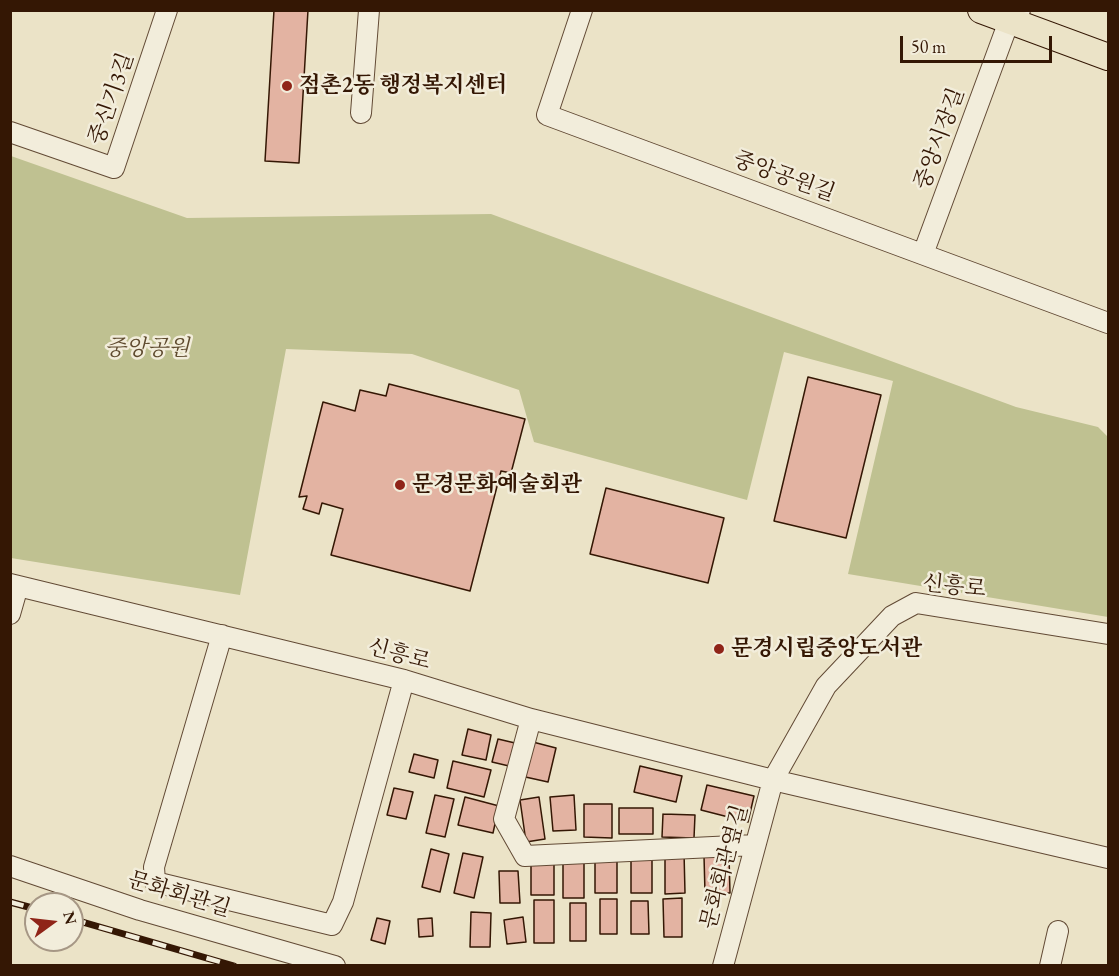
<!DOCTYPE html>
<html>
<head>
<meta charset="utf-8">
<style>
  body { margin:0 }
  #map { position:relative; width:1119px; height:976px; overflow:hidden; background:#ebe3c7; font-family:"EB Garamond",serif }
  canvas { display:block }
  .frame { position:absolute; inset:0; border:12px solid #341704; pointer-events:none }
  .north { position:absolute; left:24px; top:892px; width:60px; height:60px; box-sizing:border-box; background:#f2eddb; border:2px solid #a69785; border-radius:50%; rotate:75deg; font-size:16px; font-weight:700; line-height:24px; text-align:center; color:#341704 }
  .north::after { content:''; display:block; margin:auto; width:21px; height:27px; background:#8f2418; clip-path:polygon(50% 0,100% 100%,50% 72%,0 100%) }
  .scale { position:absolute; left:900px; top:36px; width:152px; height:27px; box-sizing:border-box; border:3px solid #341704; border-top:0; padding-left:8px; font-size:18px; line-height:21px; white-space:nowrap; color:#341704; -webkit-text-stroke:4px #f2eddb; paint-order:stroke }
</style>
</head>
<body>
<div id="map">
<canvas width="1119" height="976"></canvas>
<div class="frame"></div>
<div class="north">N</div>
<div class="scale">50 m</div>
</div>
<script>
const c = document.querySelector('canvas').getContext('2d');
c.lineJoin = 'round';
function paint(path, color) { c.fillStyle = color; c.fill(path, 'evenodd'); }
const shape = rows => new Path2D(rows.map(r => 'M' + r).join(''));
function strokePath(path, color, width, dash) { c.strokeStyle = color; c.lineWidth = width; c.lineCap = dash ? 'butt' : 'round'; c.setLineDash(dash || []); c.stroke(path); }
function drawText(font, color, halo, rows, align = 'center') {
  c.font = font + ' "EB Garamond","Noto Serif KR",serif'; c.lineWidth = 5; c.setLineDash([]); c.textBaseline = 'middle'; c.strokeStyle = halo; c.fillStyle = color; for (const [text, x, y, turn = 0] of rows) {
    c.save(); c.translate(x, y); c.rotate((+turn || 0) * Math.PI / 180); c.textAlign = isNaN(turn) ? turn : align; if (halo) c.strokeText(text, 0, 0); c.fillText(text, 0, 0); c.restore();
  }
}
paint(shape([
  [11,156,187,218,491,214,1016,407,1098,427,1108,437,1108,617,848,574,893,381,784,352,747,500,534,442,519,390,412,354,286,349,240,595,11,558]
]), '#bfc191');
const building = shape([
  [274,10,308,10,299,163,265,161,274,10],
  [808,377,881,395,846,538,774,521,808,377],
  [389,384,525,419,511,473,501,471,470,591,331,555,343,509,322,503,319,514,303,509,307,496,299,497,323,402,355,411,360,390,386,396,389,384],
  [606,488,724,518,708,583,590,554,606,488],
  [468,729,491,735,486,760,462,755,468,729],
  [498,739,515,743,509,766,492,762,498,739],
  [529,741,556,748,548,782,521,776,529,741],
  [414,754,438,760,434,778,409,772,414,754],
  [453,761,491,770,484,797,447,788,453,761],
  [640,766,682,776,676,802,634,792,640,766],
  [707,785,754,796,748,822,701,810,707,785],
  [394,788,413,792,406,819,387,815,394,788],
  [435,795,454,799,445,837,426,833,435,795],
  [574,795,576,830,553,831,550,797,574,795],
  [465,797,499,806,493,833,458,825,465,797],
  [539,797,545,839,526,842,520,800,539,797],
  [584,804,612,804,612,838,584,837,584,804],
  [619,808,653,808,653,834,619,834,619,808],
  [663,814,695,815,694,838,662,837,663,814],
  [431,849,449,854,440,892,422,887,431,849],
  [665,852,684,852,685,893,665,894,665,852],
  [463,853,483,857,474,898,454,893,463,853],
  [704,856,729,856,730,893,705,893,704,856],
  [595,857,617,857,617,893,595,893,595,857],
  [563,858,584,858,584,898,563,898,563,858],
  [631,859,652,859,652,893,631,893,631,859],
  [531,862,554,862,554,895,531,895,531,862],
  [499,871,518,871,520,903,500,903,499,871],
  [682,898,682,937,664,937,663,899,682,898],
  [600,899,617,899,617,934,600,934,600,899],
  [534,900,554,900,554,943,534,943,534,900],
  [631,901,648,901,649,934,631,934,631,901],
  [570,903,586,903,586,941,570,941,570,903],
  [471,912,491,913,490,947,470,947,471,912],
  [523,917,526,942,507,944,504,920,523,917],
  [377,918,390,921,385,944,371,940,377,918],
  [432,918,433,936,419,937,418,919,432,918]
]);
paint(building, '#e3b3a2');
strokePath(building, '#341704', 1.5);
const minor = shape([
  [582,10,547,115,1108,323],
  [361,113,369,10],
  [10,132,114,168,167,10],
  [923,254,1009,21,1020,10],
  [10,584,404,680,531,719,773,780,1108,858],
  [10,614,18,586],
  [222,635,154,867,155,882,332,925,343,902,404,680],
  [531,719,504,819,525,856,755,845],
  [10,866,140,910,335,966],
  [723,966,773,780,826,686,892,616,916,603,1108,634],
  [1050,966,1058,931]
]);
const major = shape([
  [981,10,1108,57]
]);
strokePath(minor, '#624a35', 22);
strokePath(major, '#341704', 28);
strokePath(minor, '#f2eddb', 20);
strokePath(major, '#ebe3c7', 26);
const rail = shape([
  [10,902,36,909],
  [72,919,234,966]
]);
strokePath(rail, '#341704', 7);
strokePath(rail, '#f2eddb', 4.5, [14]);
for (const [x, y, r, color] of [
  [287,86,6,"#8f2418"],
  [400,485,6,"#8f2418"],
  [719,649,6,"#8f2418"]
]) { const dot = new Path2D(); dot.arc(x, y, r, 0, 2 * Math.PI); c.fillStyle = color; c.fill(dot); strokePath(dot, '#f2eddb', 2); }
drawText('bold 22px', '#341704', '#f2eddb', [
  ["점촌2동 행정복지센터",299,86],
  ["문경문화예술회관",412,485],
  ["문경시립중앙도서관",731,649]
], 'left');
drawText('22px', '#341704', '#f2eddb', [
  ["중신기3길",112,99,-71],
  ["중앙시장길",940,139,-70],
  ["중앙공원길",784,177,20],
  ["신흥로",954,587,6],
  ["신흥로",399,655,15],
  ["문화회관옆길",725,867,-75],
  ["문화회관길",179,895,17]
]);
drawText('italic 22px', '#5e4a2e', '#f2eddb', [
  ["중앙공원",147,349]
]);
</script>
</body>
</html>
